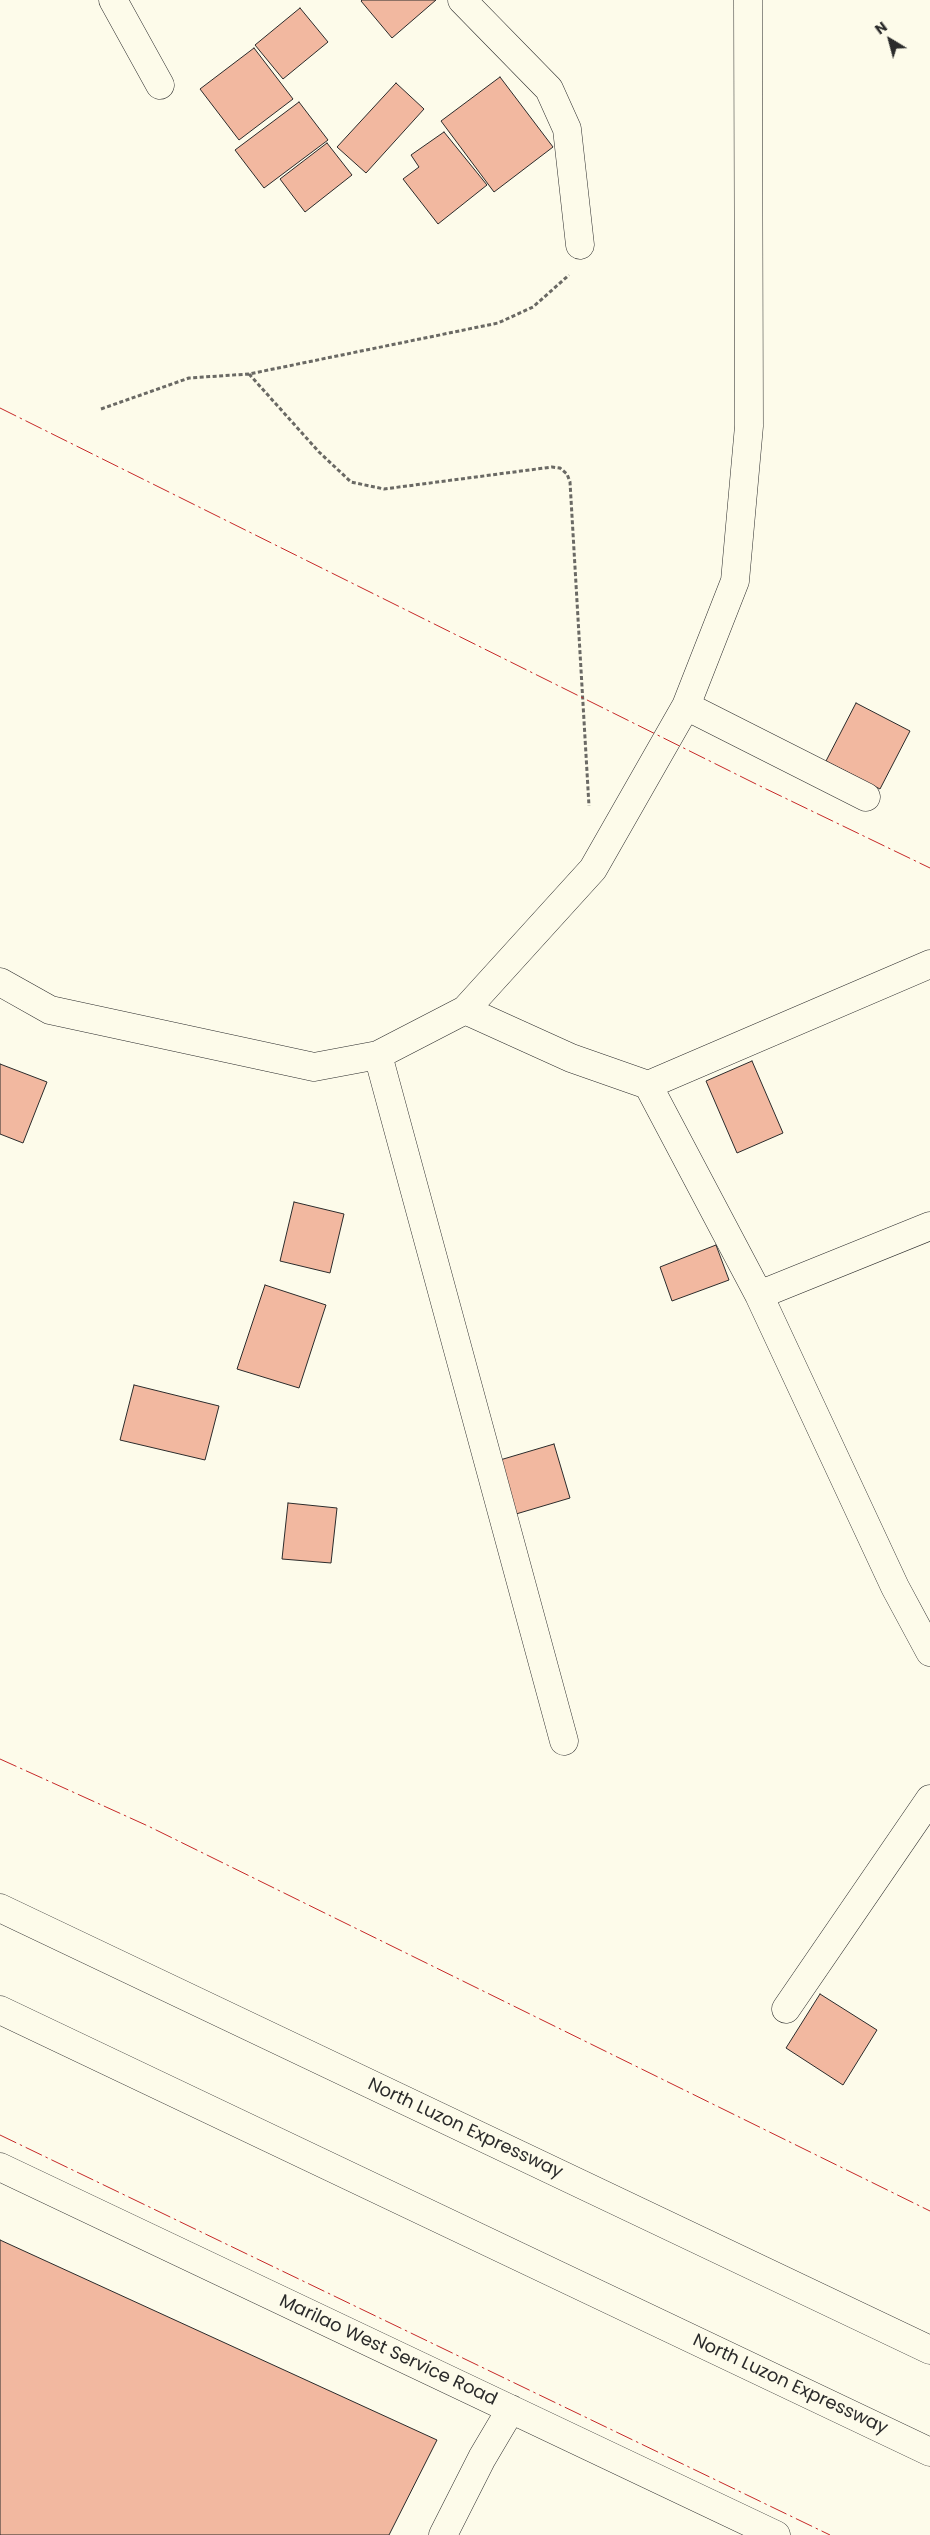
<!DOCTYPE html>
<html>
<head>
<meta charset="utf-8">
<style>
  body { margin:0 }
  #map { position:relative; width:930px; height:2535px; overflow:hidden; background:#fdfbea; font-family:Poppins,sans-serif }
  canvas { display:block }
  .north { position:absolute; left:865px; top:15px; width:50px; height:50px; -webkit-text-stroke:4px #fdfbea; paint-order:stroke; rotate:323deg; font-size:14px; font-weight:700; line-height:20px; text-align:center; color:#2b2b2b }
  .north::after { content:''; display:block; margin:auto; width:18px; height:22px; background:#2b2b2b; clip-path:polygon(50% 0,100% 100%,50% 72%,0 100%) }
</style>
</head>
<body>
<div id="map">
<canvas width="930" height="2535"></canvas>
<div class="north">N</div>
</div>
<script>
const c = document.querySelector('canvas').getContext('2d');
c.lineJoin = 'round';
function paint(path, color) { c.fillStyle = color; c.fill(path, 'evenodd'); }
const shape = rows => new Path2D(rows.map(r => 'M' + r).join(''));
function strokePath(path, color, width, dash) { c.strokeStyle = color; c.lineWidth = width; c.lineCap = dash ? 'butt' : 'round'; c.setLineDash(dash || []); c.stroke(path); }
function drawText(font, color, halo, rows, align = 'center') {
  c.font = font + ' Poppins,sans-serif'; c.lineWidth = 4; c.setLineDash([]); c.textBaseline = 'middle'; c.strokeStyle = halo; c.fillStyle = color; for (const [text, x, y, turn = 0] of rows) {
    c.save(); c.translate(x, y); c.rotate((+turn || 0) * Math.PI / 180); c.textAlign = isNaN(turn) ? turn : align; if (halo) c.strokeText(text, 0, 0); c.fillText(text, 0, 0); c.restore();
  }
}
const building = shape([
  [362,0,436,0,392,38,361,1,362,0],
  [300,8,328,42,283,79,255,45,300,8],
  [254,48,293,99,239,140,200,89,254,48],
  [500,77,553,147,494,192,441,121,500,77],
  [396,83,424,109,366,173,337,147,396,83],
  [299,102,328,140,264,188,235,150,299,102],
  [444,132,487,185,438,224,403,179,419,167,411,155,444,132],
  [327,143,352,175,305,212,280,179,327,143],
  [856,703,910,731,880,789,826,761,856,703],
  [752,1061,783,1133,737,1153,706,1081,752,1061],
  [0,1064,47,1082,23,1143,0,1134,0,1064],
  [294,1202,344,1214,330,1273,280,1261,294,1202],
  [716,1245,729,1280,672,1301,660,1267,716,1245],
  [265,1285,326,1305,299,1388,237,1369,265,1285],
  [134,1385,219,1406,205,1460,120,1440,134,1385],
  [554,1444,570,1498,516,1514,500,1460,554,1444],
  [288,1503,337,1508,331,1563,282,1559,288,1503],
  [820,1994,877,2030,843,2085,786,2048,820,1994],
  [0,2240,437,2440,389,2535,0,2535,0,2240]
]);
paint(building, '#f2b8a0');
strokePath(building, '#2b2b2b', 1);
const minor = shape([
  [113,0,160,85],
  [462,0,549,89,567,129,580,245],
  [686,706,735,581,749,426,748,0],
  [0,982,50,1010,314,1067,378,1055,465,1010,571,1058,648,1085,759,1295,895,1587,930,1652],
  [465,1010,593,869,686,706,866,797],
  [378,1055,564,1741],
  [648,1085,930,964],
  [759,1295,930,1226],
  [786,2009,930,1799],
  [0,2167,776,2535],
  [443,2535,482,2458,511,2409]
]);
const highway = shape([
  [0,1908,930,2350],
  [0,2010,930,2452]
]);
strokePath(minor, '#2b2b2b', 29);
strokePath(highway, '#2b2b2b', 29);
strokePath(shape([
  [249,374,319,452,351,482,384,489,552,467,560,468,567,474,570,482,589,806],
  [101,409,189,378,249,374,498,323,533,307,569,275]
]), '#6a6964', 3, [4, 2.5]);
strokePath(minor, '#fdfbea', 28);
strokePath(highway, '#fdfbea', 28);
strokePath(shape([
  [0,408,760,786,930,868],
  [0,1759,148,1826,930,2211],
  [0,2135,830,2535]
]), '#c62828', 1, [18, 4, 2.5, 4]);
drawText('18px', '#2b2b2b', '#fdfbea', [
  ["North Luzon Expressway",465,2129,25],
  ["Marilao West Service Road",388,2351,25],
  ["North Luzon Expressway",790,2385,25]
]);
</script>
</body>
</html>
